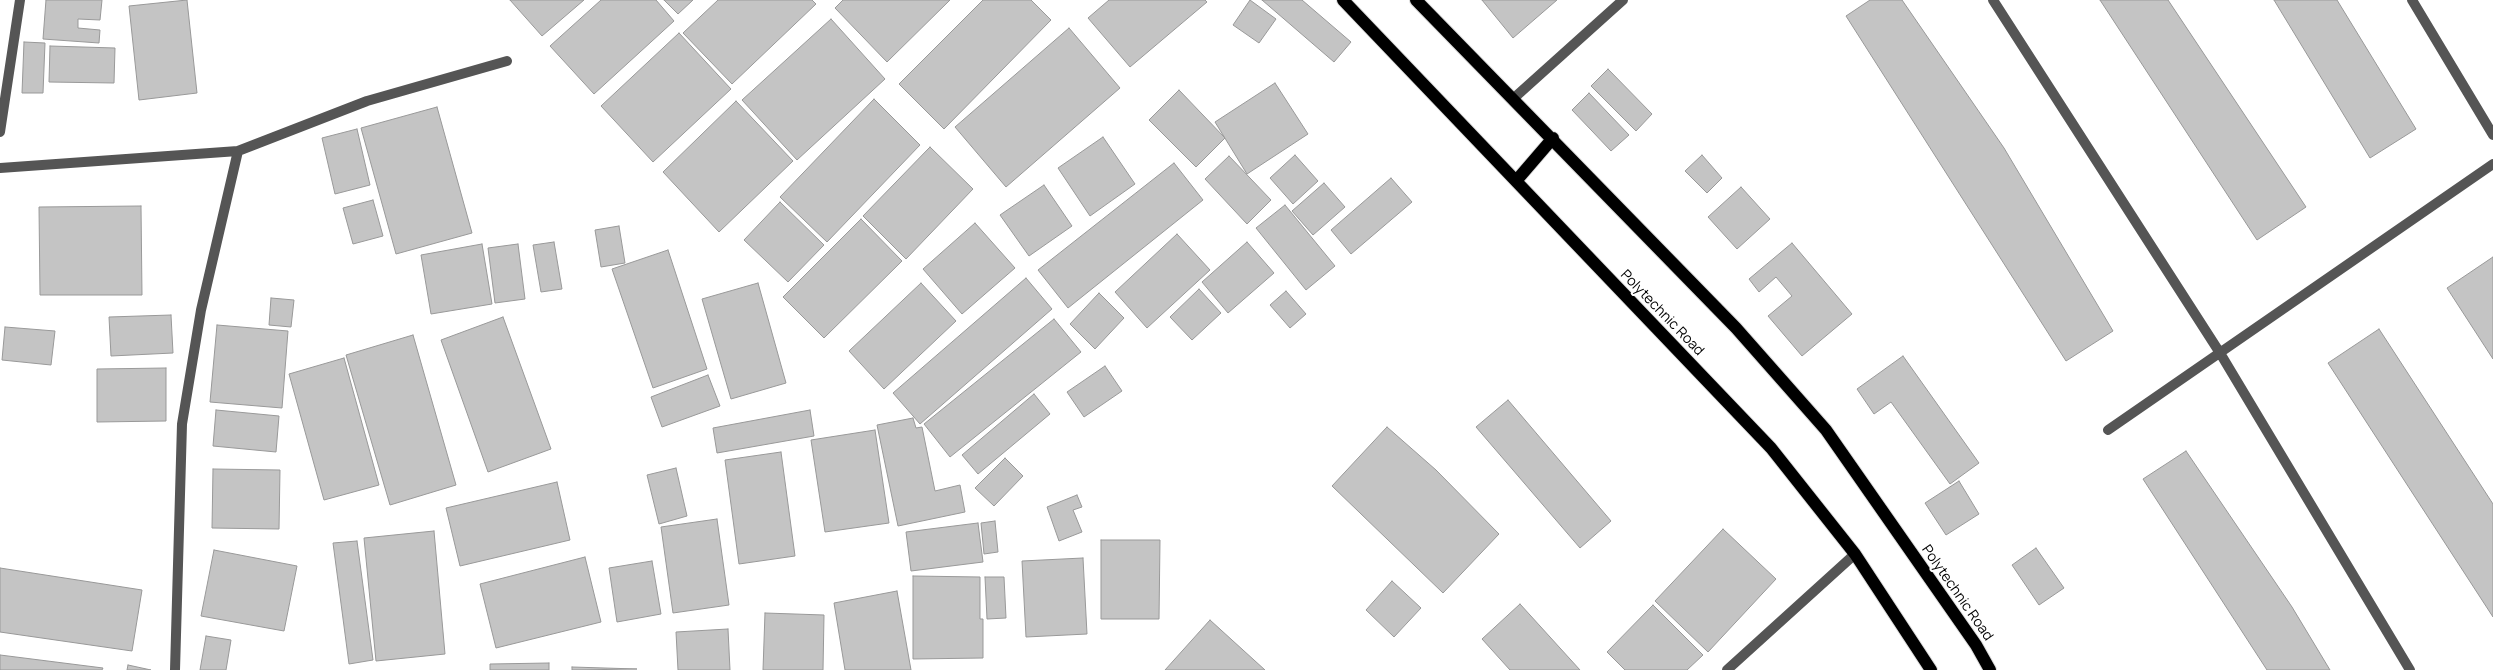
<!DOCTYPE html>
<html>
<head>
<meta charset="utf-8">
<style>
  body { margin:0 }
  canvas { display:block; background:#fff }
</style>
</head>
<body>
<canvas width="2493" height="670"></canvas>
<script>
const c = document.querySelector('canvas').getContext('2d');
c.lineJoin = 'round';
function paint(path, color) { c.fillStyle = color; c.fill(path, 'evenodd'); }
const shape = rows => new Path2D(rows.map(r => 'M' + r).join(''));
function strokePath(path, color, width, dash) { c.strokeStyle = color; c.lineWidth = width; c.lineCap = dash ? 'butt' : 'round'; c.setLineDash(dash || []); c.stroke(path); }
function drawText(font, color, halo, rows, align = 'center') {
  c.font = font + ' Manrope,sans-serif'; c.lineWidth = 4; c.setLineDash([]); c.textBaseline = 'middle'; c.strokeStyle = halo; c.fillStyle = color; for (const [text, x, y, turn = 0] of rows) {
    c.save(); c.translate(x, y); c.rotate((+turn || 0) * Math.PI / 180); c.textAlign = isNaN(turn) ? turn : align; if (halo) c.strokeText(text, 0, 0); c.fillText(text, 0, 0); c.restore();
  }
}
const building = shape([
  [46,0,102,0,100,20,78,19,78,28,100,30,99,43,43,39,46,0],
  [187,0,197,93,139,100,129,6,187,0],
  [510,0,584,0,542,36,510,0],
  [601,0,656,0,674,21,594,94,550,46,601,0],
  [664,0,693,0,678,14,664,0],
  [718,0,812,0,816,4,732,84,683,33,718,0],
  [843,0,950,0,887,62,835,8,843,0],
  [983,0,1031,0,1051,20,944,129,899,84,983,0],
  [1109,0,1205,0,1207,2,1130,67,1088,18,1109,0],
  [1250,0,1276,19,1259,43,1233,25,1250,0],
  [1262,0,1302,0,1351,42,1334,62,1262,0],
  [1482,0,1557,0,1513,38,1482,0],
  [1870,0,1902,0,2004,148,2113,331,2066,361,1846,16,1870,0],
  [2100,0,2168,0,2306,207,2257,240,2100,0],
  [2274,0,2337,0,2416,129,2370,158,2274,0],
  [831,19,885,79,797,160,742,100,831,19],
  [1069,28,1120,88,1006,187,955,127,1069,28],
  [679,33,731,89,653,162,601,106,679,33],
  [24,42,45,43,43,93,22,93,24,42],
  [50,46,115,48,114,83,49,82,50,46],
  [1608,69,1652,114,1636,131,1591,86,1608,69],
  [1275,83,1308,134,1247,174,1215,122,1275,83],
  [1179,90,1225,138,1196,167,1149,120,1179,90],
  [1589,93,1629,135,1611,151,1572,110,1589,93],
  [874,99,920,145,827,242,780,197,874,99],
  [736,101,793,161,719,232,663,172,736,101],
  [437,107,472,233,396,254,361,128,437,107],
  [357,129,370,185,335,194,322,138,357,129],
  [1103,137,1135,184,1090,216,1058,168,1103,137],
  [930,147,973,189,906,259,863,216,930,147],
  [1295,155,1318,181,1293,204,1270,178,1295,155],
  [1702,155,1722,178,1707,193,1685,171,1702,155],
  [1229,156,1271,200,1247,224,1205,179,1229,156],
  [1174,163,1203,200,1068,308,1038,270,1174,163],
  [1391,178,1412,202,1351,254,1331,230,1391,178],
  [1324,183,1345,207,1313,235,1292,211,1324,183],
  [1044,185,1072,226,1029,256,1000,215,1044,185],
  [1741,187,1770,219,1737,249,1708,217,1741,187],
  [373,200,383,236,353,244,343,208,373,200],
  [780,202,824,245,788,282,744,240,780,202],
  [1285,205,1335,266,1306,290,1256,228,1285,205],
  [141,206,142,295,40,295,39,207,141,206],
  [861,219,902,261,824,338,783,297,861,219],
  [975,223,1015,268,962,314,923,269,975,223],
  [619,226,625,263,601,267,595,230,619,226],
  [1177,234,1210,270,1147,328,1115,292,1177,234],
  [554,242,562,289,541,292,533,245,554,242],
  [1247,242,1274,273,1228,313,1202,282,1247,242],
  [1792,243,1852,314,1802,356,1768,316,1792,296,1776,277,1759,292,1749,279,1792,243],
  [482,244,492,304,431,314,421,255,482,244],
  [518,244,525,299,495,303,488,248,518,244],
  [668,250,707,369,653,388,612,269,668,250],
  [2493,257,2493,359,2447,288,2493,257],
  [1026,278,1052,309,920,424,893,393,1026,278],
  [758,283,786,383,731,399,702,299,758,283],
  [921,283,956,321,884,389,849,351,921,283],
  [1199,289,1221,313,1192,340,1170,317,1199,289],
  [1286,291,1306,314,1290,328,1270,305,1286,291],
  [1099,293,1124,318,1095,349,1070,324,1099,293],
  [271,298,294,300,291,327,269,325,271,298],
  [171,315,173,353,111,356,109,317,171,315],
  [503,317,551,449,488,472,441,340,503,317],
  [1054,319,1081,352,950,457,924,424,1054,319],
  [217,325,288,331,282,408,210,402,217,325],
  [5,327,55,331,51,365,2,360,5,327],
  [2379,329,2493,504,2493,617,2328,363,2379,329],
  [413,335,456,485,390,505,346,355,413,335],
  [1903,356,1979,463,1950,484,1891,402,1874,414,1857,389,1903,356],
  [344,358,379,485,324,500,289,374,344,358],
  [1105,366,1122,391,1084,417,1067,392,1105,366],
  [166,368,166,421,97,422,97,369,166,368],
  [708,375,720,406,662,427,651,397,708,375],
  [1034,394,1050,414,978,474,962,455,1034,394],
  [1508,400,1611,521,1580,548,1476,427,1508,400],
  [216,410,279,416,276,452,213,446,216,410],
  [810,410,814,436,717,453,713,428,810,410],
  [913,418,916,428,922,427,935,491,960,485,965,512,898,526,877,425,913,418],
  [1387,427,1436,470,1499,534,1443,593,1332,486,1387,427],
  [875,430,889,523,825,532,811,440,875,430],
  [2186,451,2292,607,2330,670,2267,670,2143,479,2186,451],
  [781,452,795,556,739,564,725,460,781,452],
  [1005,458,1023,476,994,506,975,488,1005,458],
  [676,468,687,516,659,524,647,475,676,468],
  [213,469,280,470,279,529,212,528,213,469],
  [1959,481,1979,514,1946,535,1925,503,1959,481],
  [557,482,570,540,460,566,446,508,557,482],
  [1077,495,1082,507,1073,510,1082,532,1059,541,1047,507,1077,495],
  [717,519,729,605,673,613,661,527,717,519],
  [995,521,998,552,984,554,981,523,995,521],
  [978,523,983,562,911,571,906,532,978,523],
  [1723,529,1776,579,1708,652,1655,601,1723,529],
  [434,531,445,654,376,661,364,538,434,531],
  [1101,540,1160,540,1159,619,1101,619,1101,540],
  [357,541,373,660,349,664,333,543,357,541],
  [2036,548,2064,588,2039,605,2012,565,2036,548],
  [214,550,297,566,284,631,201,616,214,550],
  [585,557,601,622,496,648,480,584,585,557],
  [1083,558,1087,634,1026,637,1022,561,1083,558],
  [652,561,661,614,617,622,609,568,652,561],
  [0,568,142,590,132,651,0,632,0,568],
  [913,576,980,577,980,619,983,619,983,658,913,659,913,576],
  [985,577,1004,577,1006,618,987,619,985,577],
  [1392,581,1421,608,1394,637,1366,610,1392,581],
  [897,591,911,670,845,670,834,603,897,591],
  [1520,604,1580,670,1510,670,1482,639,1520,604],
  [1653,605,1703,655,1687,670,1625,670,1607,652,1653,605],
  [765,613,824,615,823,670,763,670,765,613],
  [1210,620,1265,670,1165,670,1210,620],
  [728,629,730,670,678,670,676,632,728,629],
  [206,636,231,640,226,670,200,670,206,636],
  [0,655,103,668,102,670,0,670,0,655],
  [549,663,549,670,490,670,490,664,549,663],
  [128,665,151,670,127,670,128,665],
  [572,667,637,669,572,670,572,667]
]);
paint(building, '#c4c4c4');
strokePath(building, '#999', 1);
const primary = shape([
  [1343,0,1771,448,1855,554,1931,670],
  [1416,0,1736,328,1826,430,1976,645,1990,670],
  [1516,181,1553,138]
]);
strokePath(primary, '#dbdbdb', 14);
strokePath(shape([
  [1993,0,2220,353,2410,670],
  [2412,0,2493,135],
  [1514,98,1623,0],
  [0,132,20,0],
  [0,168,238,151,367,101,507,61],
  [2108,430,2493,164],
  [175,670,182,424,201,310,238,151],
  [1727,670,1855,554]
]), '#555', 10);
strokePath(primary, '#000', 12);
drawText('14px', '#000', '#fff', [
  ["Polytechnic Road",1662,313,46],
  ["Polytechnic Road",1957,593,55]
]);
</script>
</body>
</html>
